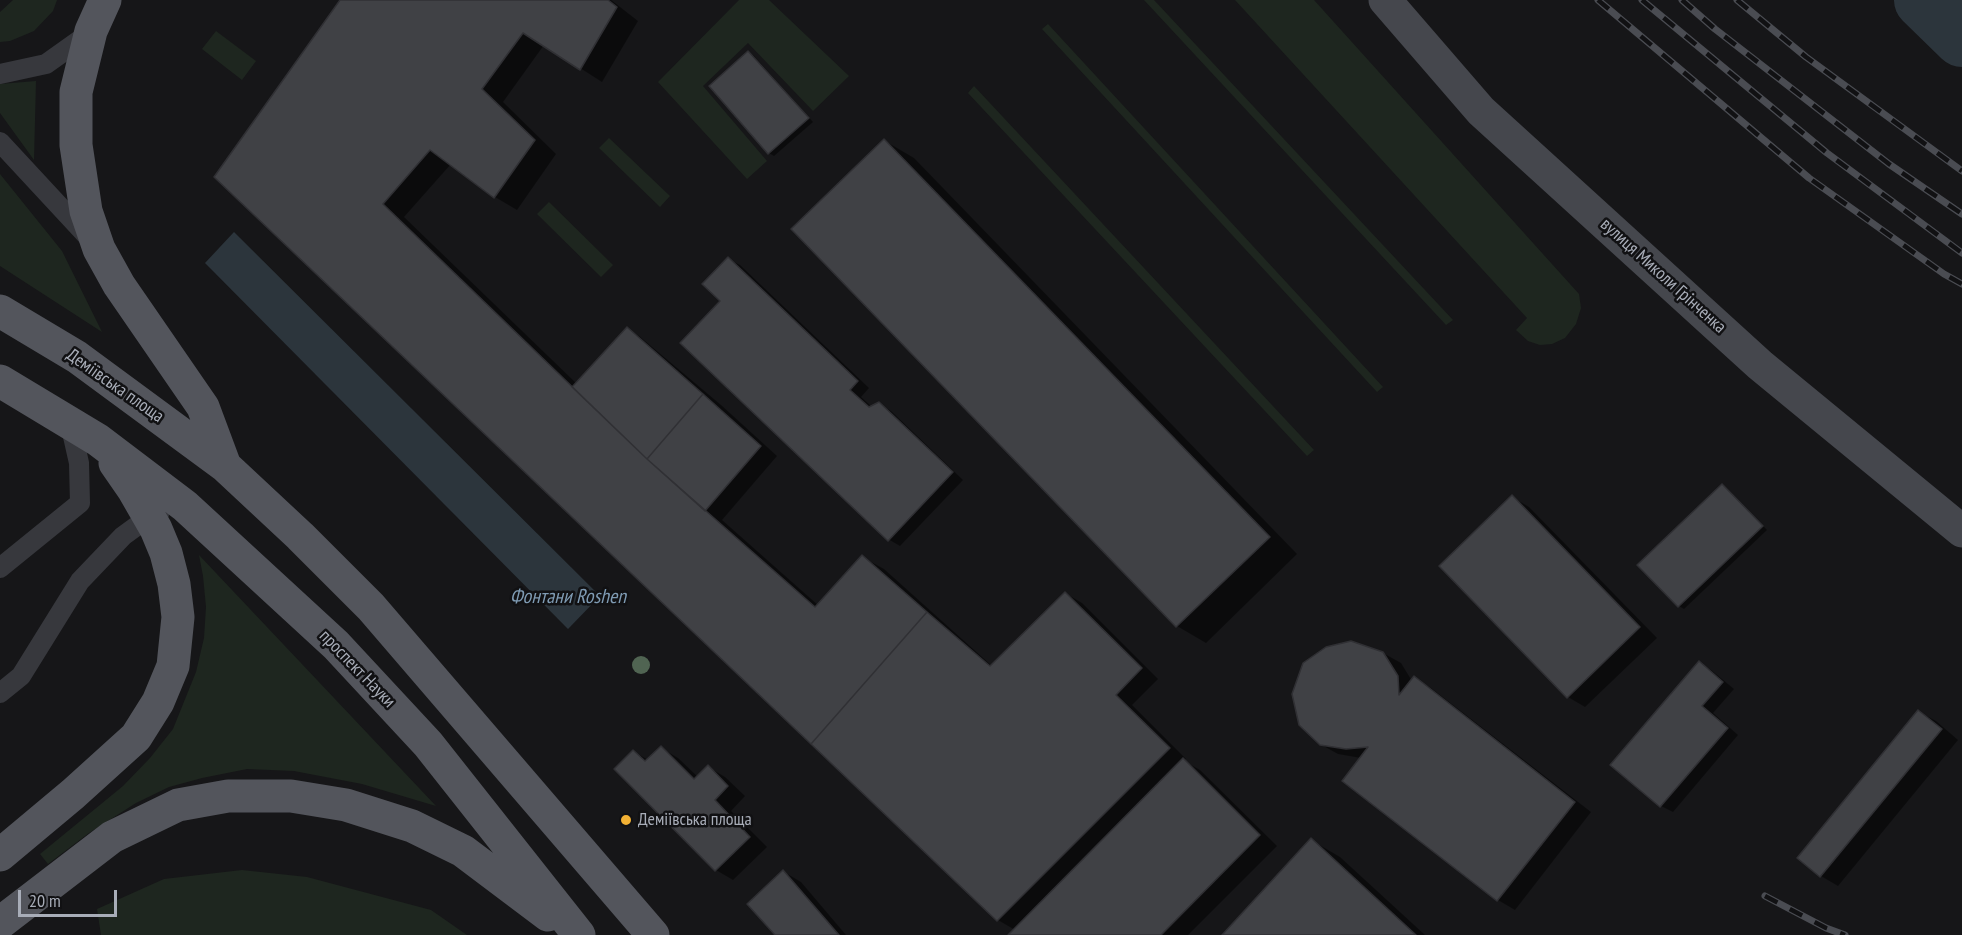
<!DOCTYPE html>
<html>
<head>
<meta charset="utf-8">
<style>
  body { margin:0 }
  #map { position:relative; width:1962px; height:935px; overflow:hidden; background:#161618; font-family:"PT Sans Narrow",sans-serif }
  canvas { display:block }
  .scale { position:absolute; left:18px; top:890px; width:99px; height:27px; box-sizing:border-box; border:3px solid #a8adb8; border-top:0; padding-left:8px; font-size:18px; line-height:21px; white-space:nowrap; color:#a8adb8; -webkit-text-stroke:4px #111113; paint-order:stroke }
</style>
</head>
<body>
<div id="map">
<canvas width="1962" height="935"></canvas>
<div class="scale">20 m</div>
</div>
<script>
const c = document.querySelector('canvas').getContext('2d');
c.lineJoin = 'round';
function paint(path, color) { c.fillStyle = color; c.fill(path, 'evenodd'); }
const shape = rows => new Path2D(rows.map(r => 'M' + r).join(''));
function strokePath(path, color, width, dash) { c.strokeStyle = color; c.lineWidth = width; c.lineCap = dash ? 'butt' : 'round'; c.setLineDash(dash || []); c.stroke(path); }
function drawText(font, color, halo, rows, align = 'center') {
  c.font = font + ' "PT Sans Narrow",sans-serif'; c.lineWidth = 5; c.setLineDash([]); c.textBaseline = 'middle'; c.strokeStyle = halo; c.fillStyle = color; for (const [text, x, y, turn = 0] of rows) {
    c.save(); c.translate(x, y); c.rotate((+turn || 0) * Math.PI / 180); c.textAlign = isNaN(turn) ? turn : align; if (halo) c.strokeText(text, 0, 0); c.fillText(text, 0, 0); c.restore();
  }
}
paint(shape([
  [13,0,57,0,53,11,34,31,10,41,0,42,0,12],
  [739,0,769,0,849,76,813,111,748,43,703,86,767,161,747,179,658,82],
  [1144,0,1154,0,1453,320,1446,325],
  [1235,0,1314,0,1579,294,1581,308,1576,324,1565,338,1552,344,1540,345,1528,341,1516,330,1527,318],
  [1048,24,1383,387,1377,392,1042,29],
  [216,31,256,61,242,80,202,49],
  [36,81,34,160,0,113,0,84],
  [974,86,1314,450,1307,456,968,93],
  [609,138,670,196,660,207,599,148],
  [0,174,62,251,102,332,0,266],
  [549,202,613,265,601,277,537,214],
  [199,555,436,806,362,784,294,771,247,769,202,778,169,787,136,803,89,833,48,864,40,854,123,786,150,758,173,729,196,672,204,638,206,607,203,576],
  [242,870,307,877,431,910,467,935,101,935,97,909,164,879]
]), '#1e261f');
paint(shape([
  [234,232,600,596,568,629,205,263]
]), '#2c353c');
paint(shape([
  [342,0,611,0,638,21,602,82,544,45,503,102,556,154,517,210,495,197,451,164,404,217,577,384,627,329,639,336,721,405,777,456,722,520,819,606,862,557,884,569,992,666,1065,593,1082,603,1158,679,1132,705,1186,759,1184,761,1200,770,1277,846,1188,935,1010,935,1015,930,998,920,216,177],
  [748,52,754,56,813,122,774,156,769,153],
  [885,141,914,158,1297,554,1206,643,1177,626],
  [728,259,740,265,869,388,861,397,872,407,879,404,891,411,963,480,900,546,888,539,722,301],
  [1722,486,1727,489,1767,530,1684,609,1679,606],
  [1512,497,1529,507,1657,638,1585,707,1568,697],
  [1383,653,1401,663,1412,681,1414,678,1431,688,1591,812,1515,910,1498,900,1344,781,1361,758,1338,754,1320,744],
  [1699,663,1711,670,1734,689,1713,713,1738,735,1673,812,1661,806,1612,765],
  [1919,712,1936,721,1958,740,1838,886,1821,876,1799,858],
  [661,748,678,758,698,777,708,767,725,777,745,796,731,811,767,847,733,880,716,870,633,751,648,760],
  [1311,840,1340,857,1425,935,1224,935],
  [784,872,801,882,846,935,777,935]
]), '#0007');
strokePath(shape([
  [1923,0,1962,38]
]), '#2c353c', 58);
const building = shape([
  [340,0,608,0,617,7,580,70,523,33,482,89,535,140,494,198,430,150,383,204,647,459,815,607,862,555,927,612,811,744,214,177,340,0],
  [748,51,809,118,768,154,709,86,748,51],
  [884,139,1270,537,1176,627,791,229,884,139],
  [728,257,858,381,850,390,869,407,879,402,953,472,888,541,680,343,720,301,702,284,728,257],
  [627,327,703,394,647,459,572,387,627,327],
  [703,394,761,446,705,511,647,459,703,394],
  [1722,484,1763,526,1678,607,1637,565,1722,484],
  [1512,495,1640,627,1567,698,1439,566,1512,495],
  [1065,592,1142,668,1116,695,1170,748,997,921,811,744,927,612,990,666,1065,592],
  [1351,641,1383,652,1398,676,1399,695,1414,676,1575,802,1497,901,1342,781,1368,747,1346,749,1320,745,1299,725,1292,694,1303,663,1326,647,1351,641],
  [1699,661,1723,682,1702,706,1728,728,1660,807,1610,765,1699,661],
  [1918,710,1942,729,1820,877,1797,858,1918,710],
  [661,746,694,779,708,765,728,786,715,800,750,837,715,871,614,769,633,750,645,761,661,746],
  [1183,758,1260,835,1161,935,1008,935,1183,758],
  [1311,838,1416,935,1222,935,1311,838],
  [783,870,839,935,775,935,747,904,783,870]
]);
paint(building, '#404145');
strokePath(building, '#303034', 1.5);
strokePath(shape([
  [0,74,46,64,91,32],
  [0,142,89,238],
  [0,568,80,503,79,463,70,423],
  [0,693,21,676,80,581,123,536,149,517,159,514]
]), '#37383d', 20);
strokePath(shape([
  [1385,0,1481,111,1760,365,1962,531]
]), '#45474d', 33);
strokePath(shape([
  [105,0,91,31,76,92,76,145,86,211,99,249,119,285,203,407,225,466],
  [0,311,77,357,225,466,300,536,371,607,653,935],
  [0,381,98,440,185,506,336,645,428,744,579,935],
  [0,855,73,794,136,737,158,702,173,666,178,617,174,584,166,553,156,529,133,489,115,463],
  [0,923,112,837,178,805,228,796,291,796,346,805,412,826,463,851,548,915]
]), '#53555c', 33);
const rail = shape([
  [1598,0,1809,178,1944,274,1962,284],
  [1642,0,1827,153,1962,253],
  [1682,0,1715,29,1889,164,1962,214],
  [1737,0,1806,57,1962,171],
  [1765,896,1826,928,1845,935]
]);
strokePath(rail, '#4a4c52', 7);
strokePath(rail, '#111113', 4.5, [14]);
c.fillStyle = '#506452';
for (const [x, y] of [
  [641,665]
]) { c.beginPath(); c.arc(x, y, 9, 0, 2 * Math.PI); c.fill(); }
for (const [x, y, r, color] of [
  [626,820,6,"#f2b134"]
]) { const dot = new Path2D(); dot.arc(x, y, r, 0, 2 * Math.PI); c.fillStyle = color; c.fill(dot); strokePath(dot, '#111113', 2); }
drawText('18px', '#a8adb8', '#111113', [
  ["вулиця Миколи Грінченка",1663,276,42],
  ["Деміївська площа",115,386,35],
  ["проспект Науки",357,669,46]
]);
drawText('18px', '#a8adb8', '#111113', [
  ["Деміївська площа",638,820]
], 'left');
drawText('italic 20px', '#7f9bb3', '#111113', [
  ["Фонтани Roshen",568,597]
]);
</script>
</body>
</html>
